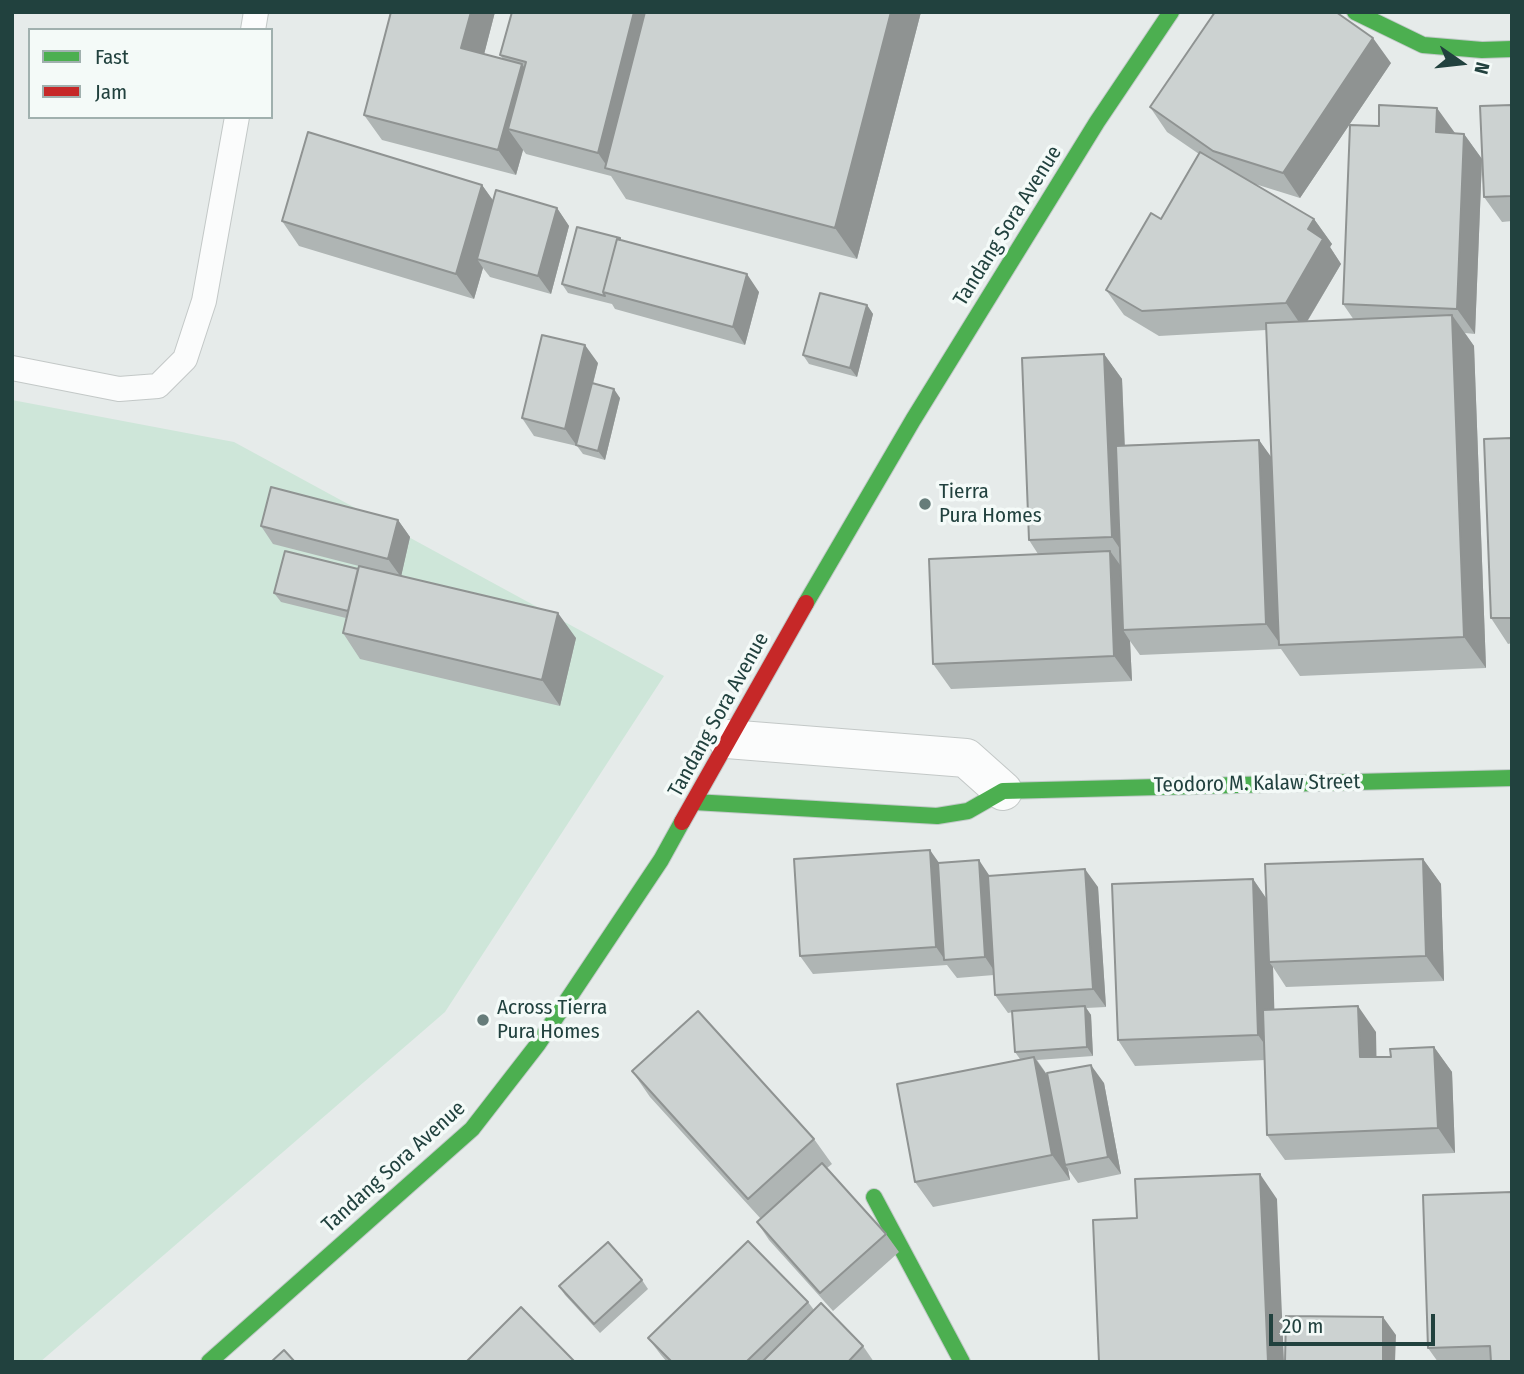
<!DOCTYPE html>
<html>
<head>
<meta charset="utf-8">
<style>
  body { margin:0 }
  #map { position:relative; width:1524px; height:1374px; overflow:hidden; background:#e6ebea; font-family:"Fira Sans Condensed",sans-serif }
  canvas { display:block }
  .frame { position:absolute; inset:0; border:14px solid #21413e; pointer-events:none }
  .legend { position:absolute; left:28px; top:28px; width:245px; height:91px; box-sizing:border-box; background:#f4faf8; border:2px solid #a0b0ae; margin:0; padding:9px 12px; list-style:none; font-size:21px; color:#21413e }
  .legend li { display:flex; align-items:center; gap:14px; height:35px }
  .legend b { width:35px; border:2px solid #a0b0ae }
  .north { position:absolute; left:1426px; top:28px; width:70px; height:70px; -webkit-text-stroke:5px #f4faf8; paint-order:stroke; rotate:104deg; font-size:19px; font-weight:700; line-height:28px; text-align:center; color:#21413e }
  .north::after { content:''; display:block; margin:auto; width:24px; height:32px; background:#21413e; clip-path:polygon(50% 0,100% 100%,50% 72%,0 100%) }
  .scale { position:absolute; left:1269px; top:1314px; width:166px; height:32px; box-sizing:border-box; border:4px solid #21413e; border-top:0; padding-left:9px; font-size:21px; line-height:24px; white-space:nowrap; color:#21413e; -webkit-text-stroke:5px #f4faf8; paint-order:stroke }
</style>
</head>
<body>
<div id="map">
<canvas width="1524" height="1374"></canvas>
<div class="frame"></div>
<ul class="legend">
<li><b style="height:9px;background:#4caf50"></b>Fast</li>
<li><b style="height:9px;background:#c62828"></b>Jam</li>
</ul>
<div class="north">N</div>
<div class="scale">20 m</div>
</div>
<script>
const c = document.querySelector('canvas').getContext('2d');
c.lineJoin = 'round';
function paint(path, color) { c.fillStyle = color; c.fill(path, 'evenodd'); }
const shape = rows => new Path2D(rows.map(r => 'M' + r).join(''));
function strokePath(path, color, width, dash) { c.strokeStyle = color; c.lineWidth = width; c.lineCap = dash ? 'butt' : 'round'; c.setLineDash(dash || []); c.stroke(path); }
function drawText(font, color, halo, rows, align = 'center') {
  c.font = font + ' "Fira Sans Condensed",sans-serif'; c.lineWidth = 7; c.setLineDash([]); c.textBaseline = 'middle'; c.strokeStyle = halo; c.fillStyle = color; for (const [text, x, y, turn = 0] of rows) {
    c.save(); c.translate(x, y); c.rotate((+turn || 0) * Math.PI / 180); c.textAlign = isNaN(turn) ? turn : align; if (halo) c.strokeText(text, 0, 0); c.fillText(text, 0, 0); c.restore();
  }
}
paint(shape([
  [12,400,234,442,664,676,445,1012,40,1362,12,1362]
]), '#cee6d9');
const lane = shape([
  [253,30,256,12],
  [12,368,119,389,158,386,185,359,204,301,237,117]
]);
const street = shape([
  [727,739,966,758,1003,791]
]);
const fast = shape([
  [1355,12,1423,45,1482,50,1512,49],
  [806,603,913,420,1097,122,1171,12],
  [694,802,937,816,968,811,1003,791,1512,778],
  [874,1197,962,1362],
  [209,1362,472,1129,538,1044,661,860,682,822]
]);
const jam = shape([
  [682,822,806,603]
]);
strokePath(lane, '#c3c8c7', 26);
strokePath(street, '#c3c8c7', 40);
strokePath(fast, '#c1c9c8', 18);
strokePath(jam, '#c1c9c8', 18);
strokePath(lane, '#fbfcfc', 24);
strokePath(street, '#fbfcfc', 38);
strokePath(fast, '#4caf50', 16);
strokePath(jam, '#c62828', 16);
paint(shape([
  [495,12,484,54,504,60,500,55,921,12,857,259,626,199,611,176,526,154,523,150,516,175,382,140,364,115],
  [1391,63,1300,198,1255,184,1314,219,1332,244,1330,247,1341,264,1307,322,1354,320,1343,304,1455,133,1464,134,1482,159,1475,334,1465,333,1474,346,1486,668,1300,676,1281,649,1140,655,1130,641,1132,681,951,689,933,664,1038,554,1029,540,1104,354,1122,379,1125,445,1259,440,1271,458,1266,330,1159,336,1124,315,1106,290,1161,219,1199,154,1167,132,1150,107],
  [1512,105,1512,221,1502,222,1484,197],
  [482,185,493,201,557,208,569,226,551,294,490,277,483,268,474,299,299,246,282,221],
  [620,238,621,240,759,292,745,345,615,309,612,304,568,293,562,284],
  [867,305,873,314,857,377,809,364,803,355],
  [598,363,593,384,620,398,605,460,583,454,577,446,534,436,522,418],
  [1512,438,1512,643,1508,644,1491,618],
  [398,520,410,537,401,576,576,638,560,706,360,659,343,633,346,618,281,602,274,593,358,569,359,566,273,544,261,526],
  [1423,859,1441,884,1444,981,1286,987,1273,967,1274,1010,1376,1032,1376,1057,1391,1057,1434,1047,1452,1072,1455,1153,1285,1160,1267,1135,1265,1060,1135,1066,1118,1040,1253,879,1266,898],
  [939,863,990,876,1098,887,1106,1007,1086,1008,1091,1015,1093,1056,1037,1060,1048,1076,1104,1083,1121,1174,1078,1183,1068,1169,1070,1180,933,1207,915,1182,1020,1059,1015,1052,1013,1012,1008,1013,995,995,994,975,957,978,947,965,813,974,800,956],
  [632,1071,814,1139,832,1164,827,1168,886,1234,899,1252,833,1311,769,1240,757,1222,761,1219,650,1097],
  [1512,1192,1512,1362,1438,1362,1428,1348],
  [642,1280,648,1289,600,1333,565,1295,559,1286],
  [808,1302,814,1310,863,1346,874,1362,667,1362,661,1355,648,1338]
]), '#afb5b4');
paint(shape([
  [471,12,495,12,479,74,461,48],
  [634,12,658,12,609,169,598,153],
  [891,12,921,12,857,259,835,228],
  [1373,38,1391,63,1300,198,1283,173],
  [522,64,539,89,508,129,523,150,516,175,498,150],
  [1437,108,1455,133,1436,132],
  [1464,134,1482,159,1475,334,1457,309],
  [482,185,500,210,477,259,483,268,474,299,456,274],
  [557,208,569,226,551,294,538,276],
  [1314,219,1332,244,1330,247,1341,264,1303,328,1286,303,1308,229],
  [747,274,759,292,745,345,733,327],
  [867,305,873,314,857,377,850,368],
  [1452,315,1474,346,1486,668,1464,637],
  [585,345,598,363,577,446,565,429],
  [1104,354,1122,379,1129,562,1112,537],
  [614,389,620,398,605,460,598,451],
  [1259,440,1277,465,1281,645,1266,624],
  [398,520,410,537,401,577,388,559],
  [1110,551,1128,576,1123,630,1130,641,1132,681,1114,656],
  [558,613,576,638,560,706,542,680],
  [930,850,942,867,945,960,936,947],
  [1423,859,1441,884,1444,981,1426,956],
  [979,860,991,878,997,975,985,957],
  [1085,869,1098,887,1106,1007,1093,989],
  [1253,879,1270,904,1269,962,1273,967,1276,1060,1258,1035],
  [1085,1006,1091,1015,1093,1056,1087,1047],
  [1358,1006,1376,1032,1377,1083,1360,1057],
  [1434,1047,1452,1072,1455,1153,1438,1128],
  [1034,1057,1052,1082,1065,1165,1068,1169,1070,1180,1052,1155],
  [1091,1065,1104,1083,1121,1174,1108,1157],
  [1260,1174,1277,1199,1284,1362,1268,1362],
  [1383,1317,1396,1335,1395,1362,1383,1362]
]), '#8f9392');
const building = shape([
  [391,12,471,12,461,48,522,64,498,150,364,115,391,12],
  [512,12,634,12,598,153,508,129,526,62,500,55,512,12],
  [645,12,891,12,835,228,605,168,645,12],
  [1215,12,1336,12,1373,38,1283,173,1213,151,1150,107,1215,12],
  [1379,105,1437,108,1436,132,1464,134,1457,309,1343,304,1350,125,1379,126,1379,105],
  [1512,105,1512,196,1484,197,1480,106,1512,105],
  [308,132,482,185,456,274,282,221,308,132],
  [1200,152,1314,219,1308,229,1323,239,1286,303,1142,311,1106,290,1151,213,1161,219,1200,152],
  [496,190,557,208,538,276,477,259,496,190],
  [577,227,620,238,620,240,617,239,603,292,605,296,562,284,577,227],
  [617,239,747,274,733,327,603,292,617,239],
  [820,293,867,305,850,368,803,355,820,293],
  [1452,315,1464,637,1279,645,1266,323,1452,315],
  [542,335,585,345,565,429,522,418,542,335],
  [1104,354,1112,537,1029,540,1022,358,1104,354],
  [592,383,614,389,598,451,576,445,592,383],
  [1512,438,1512,618,1491,618,1484,439,1512,438],
  [1259,440,1266,624,1123,630,1116,446,1259,440],
  [271,487,398,520,388,559,261,526,271,487],
  [285,551,358,569,348,611,274,593,285,551],
  [1110,551,1114,656,933,664,929,559,1110,551],
  [359,566,558,613,542,680,343,633,359,566],
  [930,850,936,947,800,956,794,859,930,850],
  [1423,859,1426,956,1269,962,1265,864,1423,859],
  [979,860,985,957,944,960,938,863,979,860],
  [1085,869,1093,989,995,995,988,876,1085,869],
  [1253,879,1258,1035,1118,1040,1112,884,1253,879],
  [1085,1006,1087,1047,1015,1052,1012,1011,1085,1006],
  [1358,1006,1360,1057,1391,1057,1390,1049,1434,1047,1438,1128,1267,1135,1263,1010,1358,1006],
  [698,1011,814,1139,748,1199,632,1071,698,1011],
  [1034,1057,1052,1155,915,1182,897,1084,1034,1057],
  [1091,1065,1108,1157,1065,1165,1047,1073,1091,1065],
  [822,1163,886,1234,820,1293,757,1222,822,1163],
  [1260,1174,1268,1362,1099,1362,1093,1220,1137,1218,1135,1179,1260,1174],
  [1512,1192,1512,1362,1491,1362,1490,1346,1428,1348,1423,1195,1512,1192],
  [748,1241,808,1302,746,1362,672,1362,648,1338,748,1241],
  [608,1242,642,1280,594,1324,559,1286,608,1242],
  [821,1303,863,1346,848,1362,762,1362,821,1303],
  [521,1307,575,1362,466,1362,521,1307],
  [1286,1316,1383,1317,1383,1362,1285,1362,1286,1316],
  [284,1350,295,1362,271,1362,284,1350]
]);
paint(building, '#ccd2d1');
strokePath(building, '#8f9392', 2);
for (const [x, y, r, color] of [
  [925,504,7,"#667c7a"],
  [483,1020,7,"#667c7a"]
]) { const dot = new Path2D(); dot.arc(x, y, r, 0, 2 * Math.PI); c.fillStyle = color; c.fill(dot); strokePath(dot, '#f4faf8', 2.5); }
drawText('21px', '#21413e', '#f4faf8', [
  ["Tandang Sora Avenue",1008,226,-58],
  ["Tandang Sora Avenue",719,715,-61],
  ["Teodoro M. Kalaw Street",1257,784,-1],
  ["Tandang Sora Avenue",394,1167,-42]
]);
drawText('21px', '#21413e', '#f4faf8', [
  ["Tierra",939,492],
  ["Pura Homes",939,516],
  ["Across Tierra",497,1008],
  ["Pura Homes",497,1032]
], 'left');
</script>
</body>
</html>
